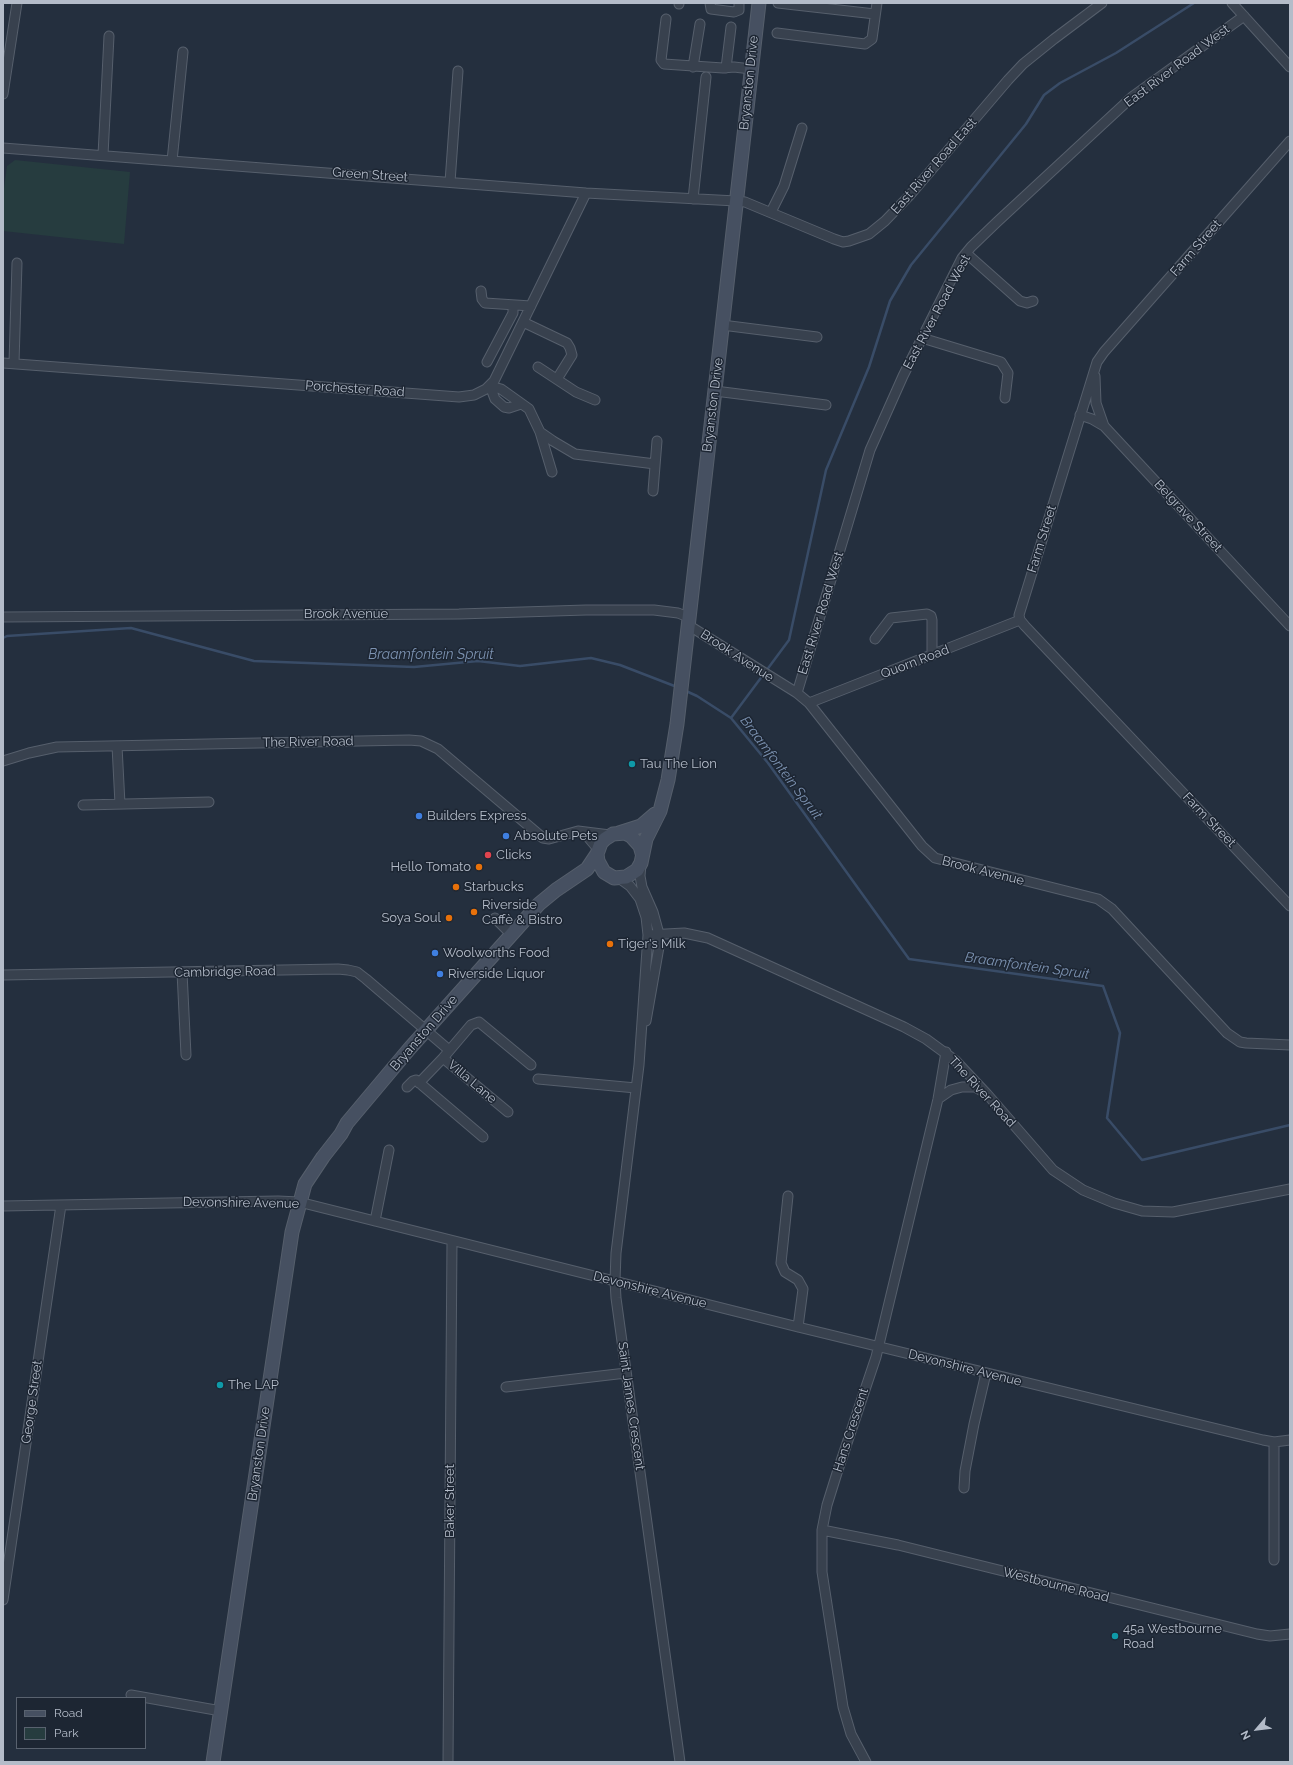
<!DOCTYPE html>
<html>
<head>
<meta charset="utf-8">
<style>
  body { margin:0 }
  #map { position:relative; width:1293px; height:1765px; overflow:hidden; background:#242f3e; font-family:Raleway,sans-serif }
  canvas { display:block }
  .frame { position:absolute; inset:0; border:4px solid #b4bcc9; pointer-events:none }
  .legend { position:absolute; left:16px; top:1697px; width:130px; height:52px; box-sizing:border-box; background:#1d2633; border:1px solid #59626f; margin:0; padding:5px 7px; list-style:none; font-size:12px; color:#b4bcc9 }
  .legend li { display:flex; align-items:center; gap:8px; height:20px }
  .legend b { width:20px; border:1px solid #59626f }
  .north { position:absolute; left:1237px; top:1709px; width:40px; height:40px; -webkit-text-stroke:3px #1d2633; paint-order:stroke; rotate:242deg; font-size:11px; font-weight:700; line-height:16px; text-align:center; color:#b4bcc9 }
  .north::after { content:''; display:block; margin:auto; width:14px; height:18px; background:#b4bcc9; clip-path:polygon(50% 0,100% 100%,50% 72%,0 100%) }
</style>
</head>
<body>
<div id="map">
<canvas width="1293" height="1765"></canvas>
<div class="frame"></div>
<ul class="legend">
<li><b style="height:5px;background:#465061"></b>Road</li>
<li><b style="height:11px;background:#263c3f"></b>Park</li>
</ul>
<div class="north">N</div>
</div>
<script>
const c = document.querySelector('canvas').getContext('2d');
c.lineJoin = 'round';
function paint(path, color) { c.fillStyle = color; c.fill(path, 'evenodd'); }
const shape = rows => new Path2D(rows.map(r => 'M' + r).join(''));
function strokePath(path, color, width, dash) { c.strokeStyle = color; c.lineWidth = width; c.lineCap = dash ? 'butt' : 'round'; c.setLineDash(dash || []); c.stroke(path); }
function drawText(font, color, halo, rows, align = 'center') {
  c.font = font + ' Raleway,sans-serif'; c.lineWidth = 3; c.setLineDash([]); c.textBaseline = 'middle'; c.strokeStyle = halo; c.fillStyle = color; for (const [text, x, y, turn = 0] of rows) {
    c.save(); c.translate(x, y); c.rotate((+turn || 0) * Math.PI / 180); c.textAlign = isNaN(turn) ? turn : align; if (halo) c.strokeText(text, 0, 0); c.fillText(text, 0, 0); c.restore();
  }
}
paint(shape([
  [15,160,130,172,124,244,3,231,3,195,7,166]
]), '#263c3f');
strokePath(shape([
  [3,638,7,636,131,628,254,661,414,667,478,661,520,666,591,658,620,665,677,687],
  [766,671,789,640,826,470,869,367,890,301,911,265,1026,124,1044,95,1060,83,1116,53,1194,3],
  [686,691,697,696,731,718,768,763,909,959,1103,986,1120,1033,1107,1118,1142,1160,1290,1125],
  [731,718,763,675]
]), '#394c67', 2.5);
const street = shape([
  [710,3,711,9,734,12,739,10,739,3],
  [778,3,875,14],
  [1232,3,1290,67],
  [679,4,679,3],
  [666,19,661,60,664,64,723,68,734,67,751,69],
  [777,33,865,44,872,39,877,3],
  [693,67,700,24],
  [726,68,731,27],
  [3,94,17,3],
  [1290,141,1104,352,1097,362,1019,615,1020,620,1025,626,1290,906],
  [3,148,586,193,736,201,745,202,834,239,843,242,849,241,869,234,885,221,910,195,1008,80,1023,64,1054,39,1102,3],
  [103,155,109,36],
  [172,161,183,52],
  [450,182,458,71],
  [693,199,706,77],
  [771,212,784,186,802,128],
  [966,253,1020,301,1027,303,1033,301],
  [481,291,482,299,485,303,531,306],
  [523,322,567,343,570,348,572,355,557,379],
  [722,325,817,337],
  [922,338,1001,362,1008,373,1005,398],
  [487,362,513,313,513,305],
  [3,363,459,397,474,395,486,389,494,381,586,193],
  [14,363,17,263],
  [538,367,576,392,595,400],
  [1095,376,1096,403,1104,426],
  [490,386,501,389,529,409,540,432,553,441,575,454,655,464],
  [490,386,495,399,504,407,509,408,521,404],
  [715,391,826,405],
  [1080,415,1092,419,1104,426,1290,626],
  [540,432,552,472],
  [653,491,657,441],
  [3,617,459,614,586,610,654,610,678,613,688,617],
  [688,625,797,693,809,703,922,846,935,858,1098,899,1112,909,1227,1033,1240,1042,1246,1043,1290,1045],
  [875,639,891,618,927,614,931,616,932,620,932,655],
  [797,693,870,450,903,376,962,258,971,247,997,222,1132,97,1244,16],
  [809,703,1020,620],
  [117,746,120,804],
  [3,761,29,753,57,747,409,740,421,741,438,749,543,838,549,839,578,831,610,835],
  [83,805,209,802],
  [579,832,587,836,598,849],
  [641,864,640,876,642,887,653,912,659,934,659,947,646,1021],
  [619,878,630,886,640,899,646,917,648,935,639,1065,616,1253,615,1281,616,1298,680,1762],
  [495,918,511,934],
  [648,935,684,933,708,938,904,1027,926,1039,956,1061,987,1094,1053,1170,1083,1190,1114,1203,1142,1211,1173,1212,1290,1189],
  [182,972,186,1055],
  [3,975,338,969,348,970,357,972,366,979,449,1050],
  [538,1079,636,1088],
  [419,1083,443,1058],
  [407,1087,413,1081,416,1080,483,1137],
  [938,1099,951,1090,962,1087,975,1087,982,1091],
  [508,1112,443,1058,471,1025,479,1022,531,1065],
  [788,1196,781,1263,785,1272,798,1280,803,1289,798,1327],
  [3,1206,278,1201,299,1202,798,1327,1263,1440,1274,1442,1290,1440],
  [375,1221,389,1150],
  [506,1387,626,1373],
  [1274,1442,1274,1560],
  [964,1488,965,1471,974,1424,986,1373],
  [822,1530,898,1545,1257,1634,1270,1636,1290,1634],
  [3,1600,61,1205],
  [131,1695,221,1711],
  [448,1762,452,1241],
  [866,1762,851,1734,843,1707,822,1572,822,1530,827,1505,837,1473,876,1357,938,1099,946,1052]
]);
const secondary = shape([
  [619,833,641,826,655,814],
  [642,853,640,846,631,836,625,833,613,834,605,839,601,843,597,854,598,861,604,872,614,878,626,877,637,870,641,863,646,839,660,811,668,780,677,724,759,3],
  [213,1762,292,1232,305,1184,323,1157,341,1134,347,1123,410,1048,539,904,556,890,587,869,597,854]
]);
strokePath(street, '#565f6c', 11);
strokePath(secondary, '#565f6c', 15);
strokePath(street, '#38414e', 9);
strokePath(secondary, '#465061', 13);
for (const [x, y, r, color] of [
  [632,764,4,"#0f9aa8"],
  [419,816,4,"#3f7fe0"],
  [506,836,4,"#3f7fe0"],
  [488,855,4,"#e0444e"],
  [479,867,4,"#e8710a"],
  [456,887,4,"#e8710a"],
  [474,912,4,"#e8710a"],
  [449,918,4,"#e8710a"],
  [610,944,4,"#e8710a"],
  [435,953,4,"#3f7fe0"],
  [440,974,4,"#3f7fe0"],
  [220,1385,4,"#0f9aa8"],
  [1115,1636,4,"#0f9aa8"]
]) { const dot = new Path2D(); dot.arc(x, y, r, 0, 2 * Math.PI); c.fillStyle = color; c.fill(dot); strokePath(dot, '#1d2633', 1.5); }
drawText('13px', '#b4bcc9', '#1d2633', [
  ["East River Road West",1177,66,-37],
  ["Bryanston Drive",749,83,-84],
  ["East River Road East",934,166,-49],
  ["Green Street",370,175,4],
  ["Farm Street",1196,248,-49],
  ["East River Road West",937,312,-62],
  ["Porchester Road",355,389,4],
  ["Bryanston Drive",713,405,-83],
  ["Belgrave Street",1188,516,47],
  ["Farm Street",1042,539,-73],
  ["East River Road West",821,613,-73],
  ["Brook Avenue",346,614],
  ["Brook Avenue",737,656,33],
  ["Quorn Road",915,662,-21],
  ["The River Road",308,742,-1],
  ["Farm Street",1209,820,46],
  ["Brook Avenue",983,871,14],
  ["Cambridge Road",225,972,-1],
  ["Bryanston Drive",424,1033,-49],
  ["Villa Lane",472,1082,40],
  ["The River Road",982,1092,47],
  ["Devonshire Avenue",241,1203,1],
  ["Devonshire Avenue",650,1290,14],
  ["Devonshire Avenue",965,1368,14],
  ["George Street",32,1402,-82],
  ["Saint James Crescent",631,1406,82],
  ["Hans Crescent",851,1430,-72],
  ["Bryanston Drive",259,1454,-82],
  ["Baker Street",450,1501,-90],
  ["Westbourne Road",1056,1585,14]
]);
drawText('13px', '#b4bcc9', '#1d2633', [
  ["Tau The Lion",640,764],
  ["Builders Express",427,816],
  ["Absolute Pets",514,836],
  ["Clicks",496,855],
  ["Hello Tomato",471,867,"right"],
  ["Starbucks",464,887],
  ["Riverside",482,905],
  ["Caffè & Bistro",482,920],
  ["Soya Soul",441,918,"right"],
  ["Tiger's Milk",618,944],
  ["Woolworths Food",443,953],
  ["Riverside Liquor",448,974],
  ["The LAP",228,1385],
  ["45a Westbourne",1123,1629],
  ["Road",1123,1644]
], 'left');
drawText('italic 14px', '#7c92b1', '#1d2633', [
  ["Braamfontein Spruit",431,655],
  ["Braamfontein Spruit",781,768,53],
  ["Braamfontein Spruit",1027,966,8]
]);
</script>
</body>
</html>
